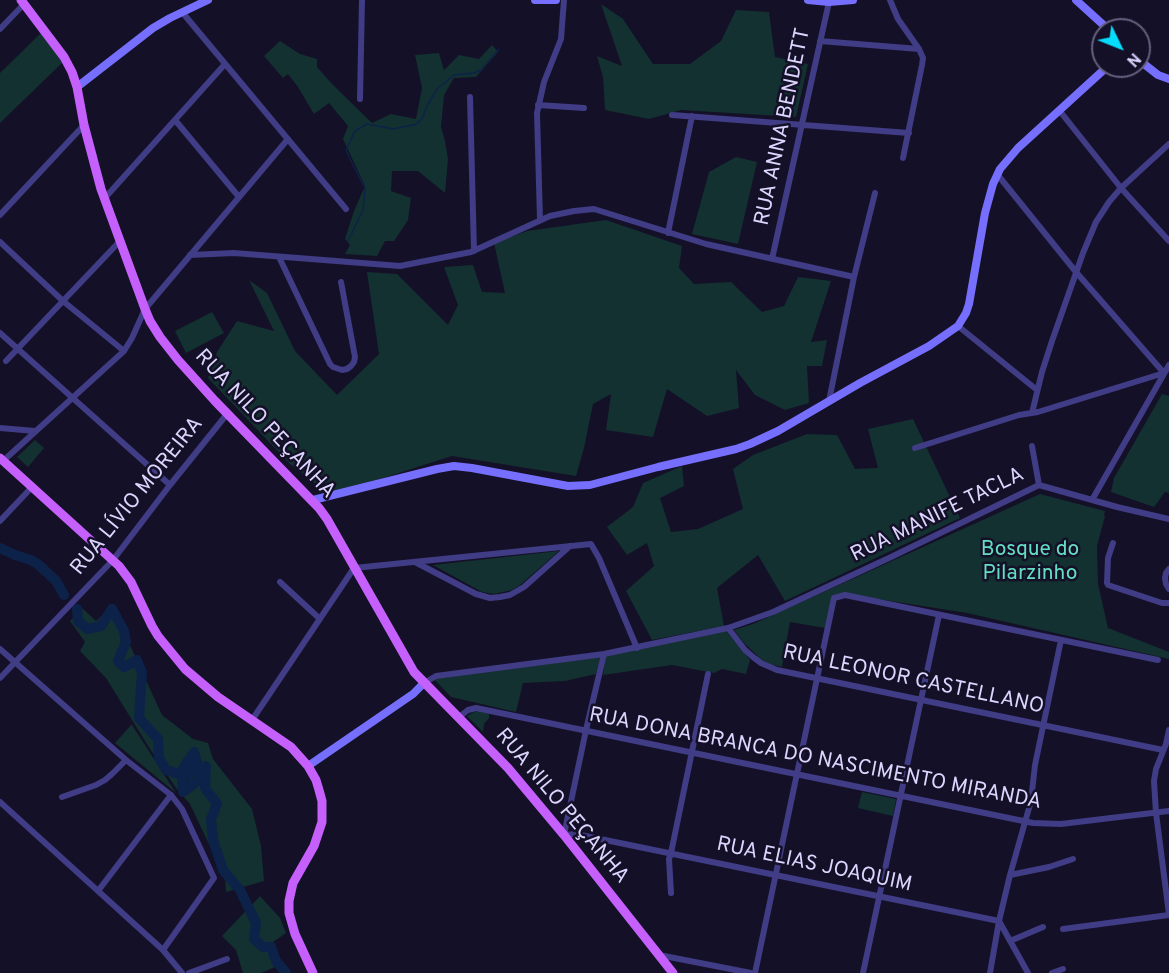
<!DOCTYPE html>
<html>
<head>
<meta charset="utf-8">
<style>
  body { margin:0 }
  #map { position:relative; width:1169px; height:973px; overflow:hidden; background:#141027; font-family:Overpass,sans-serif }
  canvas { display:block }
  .north { position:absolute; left:1091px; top:18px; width:60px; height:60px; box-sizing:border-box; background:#141027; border:2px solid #645f7d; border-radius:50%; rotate:133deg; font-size:16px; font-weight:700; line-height:24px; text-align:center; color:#dcd6fe }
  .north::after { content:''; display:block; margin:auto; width:21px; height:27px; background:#06dcfb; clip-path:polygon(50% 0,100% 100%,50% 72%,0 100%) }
</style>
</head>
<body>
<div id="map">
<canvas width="1169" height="973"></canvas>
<div class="north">N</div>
</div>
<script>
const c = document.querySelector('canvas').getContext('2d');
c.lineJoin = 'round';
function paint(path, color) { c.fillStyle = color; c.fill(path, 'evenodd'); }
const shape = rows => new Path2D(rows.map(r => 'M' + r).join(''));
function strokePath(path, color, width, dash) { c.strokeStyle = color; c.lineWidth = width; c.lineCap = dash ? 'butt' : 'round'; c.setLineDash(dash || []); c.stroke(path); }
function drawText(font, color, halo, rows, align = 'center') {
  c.font = font + ' Overpass,sans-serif'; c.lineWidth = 5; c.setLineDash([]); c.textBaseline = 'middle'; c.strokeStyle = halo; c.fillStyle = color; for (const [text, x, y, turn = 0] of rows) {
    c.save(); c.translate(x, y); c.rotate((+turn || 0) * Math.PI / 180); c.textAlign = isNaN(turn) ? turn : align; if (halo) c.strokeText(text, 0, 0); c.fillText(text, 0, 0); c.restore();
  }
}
paint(shape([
  [601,4,623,19,653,64,690,64,721,41,736,10,769,12,775,57,808,64,796,117,681,110,649,119,605,110,603,77,597,56,622,66],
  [41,33,63,62,0,123,0,73],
  [280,41,300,54,317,59,317,67,332,84,372,123,391,114,416,119,422,88,415,55,439,53,444,70,459,55,479,59,492,45,498,52,476,77,454,78,444,95,441,127,445,141,448,159,445,193,418,171,392,171,391,191,411,198,408,220,394,241,385,241,377,256,345,254,350,245,345,239,354,211,365,186,343,139,348,126,329,103,314,114,298,87,288,74,283,78,264,56],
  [736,157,757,162,738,244,692,234,709,172],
  [606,220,682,246,679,268,694,284,731,282,762,312,784,306,798,277,831,281,811,342,827,340,822,366,807,366,809,403,785,410,755,395,736,370,739,408,707,416,667,389,653,437,606,430,611,394,593,404,584,448,576,476,452,456,330,495,290,464,208,378,217,352,237,321,274,331,249,280,267,293,295,351,337,395,379,354,367,272,397,274,448,325,458,305,444,267,473,265,482,292,505,293,494,243,527,231],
  [212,312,224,333,186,353,175,331],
  [1162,394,1169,396,1169,493,1165,492,1154,507,1111,492,1114,478],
  [913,419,960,518,785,601,758,555,717,588,724,626,652,640,626,591,654,566,647,543,627,555,607,527,633,507,643,483,682,466,684,486,660,498,671,532,698,529,743,509,733,469,753,455,807,434,837,435,855,469,878,468,868,429],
  [35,440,44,448,28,467,17,457],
  [1040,494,1105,511,1104,515,1105,516,1097,546,1098,584,1108,628,1169,652,1169,659,967,613,846,594,833,595,825,628,790,622,782,667,770,664,761,659,744,643,734,630,753,624],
  [559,551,519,586,512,590,494,594,482,592,433,565],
  [112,606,162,715,193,739,208,743,213,759,252,809,261,846,264,881,226,892,225,878,190,804,176,788,150,749,106,678,80,651,85,642,70,621,82,608,96,621],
  [726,631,750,660,746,674,722,669,714,673,672,665,603,675,606,656],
  [600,657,596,674,565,681,523,683,516,712,451,697,434,679],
  [478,711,489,714,489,718,484,724,483,732,467,716,474,712],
  [132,724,132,725,176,793,115,743],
  [862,792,896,799,893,816,858,808],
  [260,896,280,918,286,933,273,942,282,964,261,973,243,973,236,950,222,936]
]), '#133130');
strokePath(shape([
  [348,241,363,210,365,188,349,157,346,150,355,131,367,124,393,129,417,124,423,117,427,106,437,89,454,75,474,73,481,70,499,49]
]), '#0d2249', 1.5);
strokePath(shape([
  [0,548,15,555,31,560,39,565,56,581,64,595],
  [77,609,78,621,87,629,101,626,112,609,124,631,126,642,118,661,124,667,137,660,142,673,139,718,158,739,159,758,166,770,179,774,194,752,197,762,182,782,183,792,195,783,206,766,205,788,217,804,211,819,213,840,223,870,240,890,256,923,254,939,263,947,271,947,276,961,286,973]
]), '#0d2249', 10);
strokePath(shape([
  [890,0,898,19,919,49,923,58,922,65,903,158],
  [182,12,346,209],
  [0,29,24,4],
  [820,41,919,49],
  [470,97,474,251],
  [360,99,362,0],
  [538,105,584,108],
  [1059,110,1121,188,1169,241],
  [672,115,909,133],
  [175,120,239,197],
  [104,199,225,64],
  [0,215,84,125],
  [540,220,537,113,544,82,561,39,564,0],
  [668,233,692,116],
  [0,242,63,301,124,351],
  [190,255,234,253,400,266,471,252,550,216,574,211,594,209,706,244,854,277],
  [279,257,330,364,333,367,342,370,347,369,351,366,354,362,355,357,341,282],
  [772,259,829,2],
  [958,326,1037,390],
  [0,333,170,485],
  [6,361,120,241],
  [829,401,854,277,875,193],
  [1032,413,1042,372,1052,341,1083,253,1096,222,1109,202,1121,188,1169,144],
  [0,428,35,431],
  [1032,446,1039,485],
  [915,448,1019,415,1038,412,1164,373,1076,272,997,174],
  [3,461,124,351,132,338,145,309,288,139],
  [1092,500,1169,365],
  [0,521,32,487],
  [1113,543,1108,558,1107,583,1108,585,1162,603,1169,603],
  [415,562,476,594,490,598,500,597,510,595,524,587,570,546],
  [1169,569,1166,573,1165,578,1166,584,1169,589],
  [280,582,320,619],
  [728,628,773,612,889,558,1039,485,1117,507,1169,519],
  [0,649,126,760,171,795,182,809,214,878,163,950],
  [604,654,586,730,564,835,576,834,999,921,1028,973],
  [0,678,113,560,170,485,227,414],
  [424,683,436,676,604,654,728,628,745,650,753,657,761,663,777,670,1163,750],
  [459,717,468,710,476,708,1033,823,1061,824,1169,811],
  [252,720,354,568,591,544,599,558,637,648],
  [1169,730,1166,744,1156,769,1154,781,1156,813,1169,914],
  [62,797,96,785,105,780,112,774,126,760],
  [0,802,163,950,182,973],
  [1010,875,1049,867,1073,859],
  [98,891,171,795],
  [671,893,669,859,671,853,708,674],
  [1063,929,1169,915],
  [1010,941,1043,927],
  [659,955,751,973],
  [189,973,227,959],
  [755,973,834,598,845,595,1158,660],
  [863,973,939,615],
  [990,973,999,921,1010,875,1031,801,1035,765,1061,640],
  [1052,973,1063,969]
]), '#403c85', 6);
strokePath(shape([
  [535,0,556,0],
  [808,0,829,2,853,0],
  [1076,0,1109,30],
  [1139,60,1158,75,1169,79],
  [77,87,153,28,170,18,208,0],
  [313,500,437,469,454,466,472,468,568,486,590,485,658,467,736,449,750,444,778,431,860,383,929,346,958,326,966,313,969,304,985,213,993,184,1000,169,1018,148,1108,66],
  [308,766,413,694,424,683]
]), '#766ffd', 8);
strokePath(shape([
  [21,0,64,57,72,72,77,87,84,125,101,189,145,309,150,321,160,337,178,360,215,401,319,508,327,519,414,672,508,768,564,835,673,973],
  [0,458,119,566,131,582,152,626,158,636,185,669,218,697,291,747,308,766,316,780,319,790,322,801,322,822,314,846,293,883,289,901,289,913,295,934,313,973]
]), '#c560fc', 9);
drawText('21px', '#dcd6fe', '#141027', [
  ["RUA ANNA BENDETT",784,127,-78],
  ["RUA NILO PEÇANHA",264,425,47],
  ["RUA LÍVIO MOREIRA",138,497,-51],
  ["RUA MANIFE TACLA",938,516,-26],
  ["RUA LEONOR CASTELLANO",913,681,12],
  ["RUA DONA BRANCA DO NASCIMENTO MIRANDA",815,760,11],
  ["RUA NILO PEÇANHA",561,807,50],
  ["RUA ELIAS JOAQUIM",814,866,12]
]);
drawText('21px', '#63dec2', '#141027', [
  ["Bosque do",1030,551],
  ["Pilarzinho",1030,575]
]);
</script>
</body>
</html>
